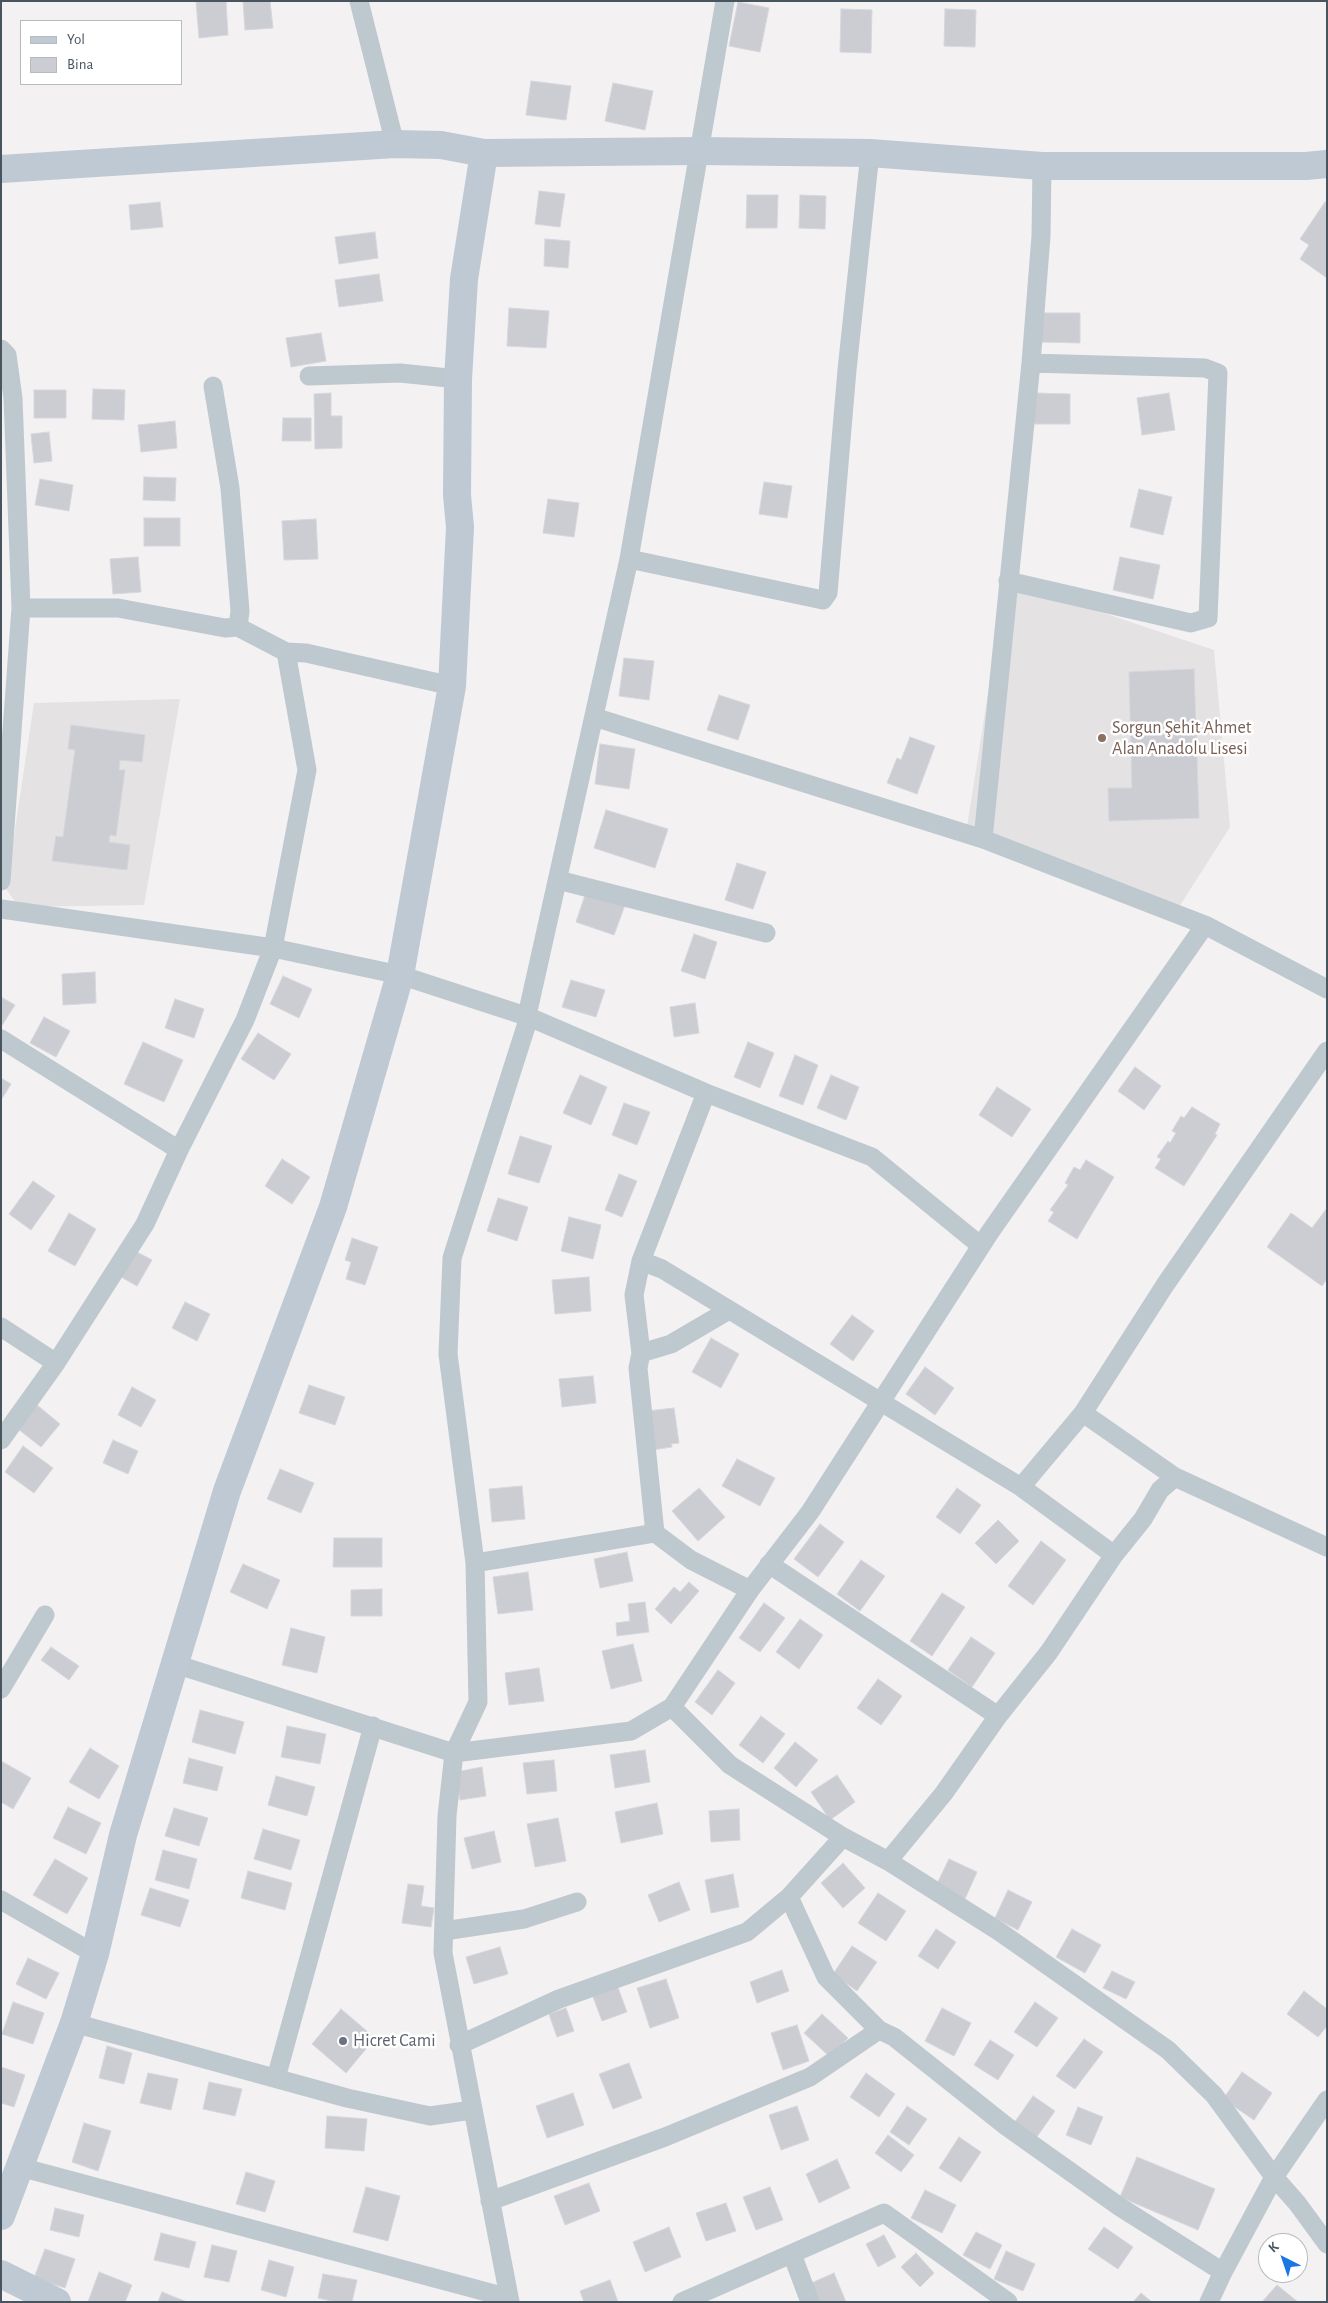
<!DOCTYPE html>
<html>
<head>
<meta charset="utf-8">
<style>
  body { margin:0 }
  #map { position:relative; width:1328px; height:2303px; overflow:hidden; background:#f3f1f1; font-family:"Alegreya Sans",sans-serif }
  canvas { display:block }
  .frame { position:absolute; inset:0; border:2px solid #48545e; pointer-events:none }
  .legend { position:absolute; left:20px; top:20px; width:162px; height:65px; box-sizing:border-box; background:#fff; border:1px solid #b6bbbf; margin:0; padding:6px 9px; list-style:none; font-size:15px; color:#48545e }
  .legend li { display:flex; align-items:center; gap:10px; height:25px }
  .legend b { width:25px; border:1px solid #b6bbbf }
  .north { position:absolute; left:1258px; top:2233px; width:50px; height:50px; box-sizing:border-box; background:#fff; border:1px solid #b6bbbf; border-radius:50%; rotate:319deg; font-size:14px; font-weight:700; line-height:20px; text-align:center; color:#48545e }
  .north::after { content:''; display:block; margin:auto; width:18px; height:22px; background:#1a77e4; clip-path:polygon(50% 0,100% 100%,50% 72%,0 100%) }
</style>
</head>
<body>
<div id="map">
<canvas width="1328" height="2303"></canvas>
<div class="frame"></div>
<ul class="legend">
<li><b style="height:6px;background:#bfc9d4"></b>Yol</li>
<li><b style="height:14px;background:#cbcdd3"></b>Bina</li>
</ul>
<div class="north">K</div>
</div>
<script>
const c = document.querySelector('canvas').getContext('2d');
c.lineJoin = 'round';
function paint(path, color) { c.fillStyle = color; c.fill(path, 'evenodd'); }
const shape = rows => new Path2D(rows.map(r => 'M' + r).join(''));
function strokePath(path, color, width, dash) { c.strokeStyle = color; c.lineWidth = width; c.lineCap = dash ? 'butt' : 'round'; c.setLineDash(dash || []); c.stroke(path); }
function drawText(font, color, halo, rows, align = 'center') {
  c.font = font + ' "Alegreya Sans",sans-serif'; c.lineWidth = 5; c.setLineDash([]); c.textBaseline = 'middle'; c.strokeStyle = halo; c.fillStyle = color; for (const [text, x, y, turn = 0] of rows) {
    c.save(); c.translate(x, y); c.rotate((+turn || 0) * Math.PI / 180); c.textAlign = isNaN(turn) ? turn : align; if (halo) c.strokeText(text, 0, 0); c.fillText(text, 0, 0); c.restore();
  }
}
paint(shape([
  [1004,591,1044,593,1214,650,1230,827,1179,907,966,833],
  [180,699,144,905,19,907,6,889,34,703]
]), '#e4e2e3');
const building = shape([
  [196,1,226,1,228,35,199,38,196,1],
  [243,1,270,1,273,28,245,30,243,1],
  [738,2,769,8,760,52,729,46,738,2],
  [841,9,872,10,871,53,840,52,841,9],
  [945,9,976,10,975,47,944,46,945,9],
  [531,81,571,86,566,120,526,115,531,81],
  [613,83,653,91,645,130,605,121,613,83],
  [539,191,565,194,560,227,535,224,539,191],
  [747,195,778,195,777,228,746,228,747,195],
  [800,195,826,196,825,229,799,228,800,195],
  [160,202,163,227,131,230,129,205,160,202],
  [1325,202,1327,203,1327,278,1300,259,1309,245,1300,239,1325,202],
  [375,232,378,258,339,264,335,237,375,232],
  [545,239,570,241,568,268,544,266,545,239],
  [379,274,383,301,339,307,335,280,379,274],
  [509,308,549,311,546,348,507,346,509,308],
  [1040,313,1080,313,1080,343,1039,342,1040,313],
  [321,333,326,361,291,367,286,338,321,333],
  [93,389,125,390,124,420,92,419,93,389],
  [34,390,66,390,66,418,34,418,34,390],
  [331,393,331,416,342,416,342,448,315,449,314,394,331,393],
  [1035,393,1070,394,1070,424,1034,424,1035,393],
  [1169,393,1175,430,1142,435,1137,398,1169,393],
  [283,418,311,418,311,441,282,441,283,418],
  [175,421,177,448,141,452,138,425,175,421],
  [49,432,52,461,34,463,31,434,49,432],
  [144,477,176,478,175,501,143,500,144,477],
  [40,479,73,485,69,511,35,505,40,479],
  [764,482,792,486,787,518,759,514,764,482],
  [1139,489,1172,497,1163,535,1130,527,1139,489],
  [548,499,579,503,574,537,543,533,548,499],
  [144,518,180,518,180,546,144,546,144,518],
  [316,519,318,559,284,560,282,521,316,519],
  [138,557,141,592,113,594,110,559,138,557],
  [1120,557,1160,565,1153,599,1113,590,1120,557],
  [624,658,654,661,649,700,619,696,624,658],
  [1194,669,1199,818,1109,821,1108,788,1132,788,1129,672,1194,669],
  [719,695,750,705,738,740,707,730,719,695],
  [71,725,145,735,142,762,120,760,119,770,125,770,116,836,110,835,109,842,130,845,127,870,52,861,56,836,63,837,75,750,68,749,71,725],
  [910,737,935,746,917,794,887,783,897,758,901,760,910,737],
  [600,744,635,749,629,789,595,784,600,744],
  [606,810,668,829,655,868,594,848,606,810],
  [737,863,766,872,753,909,725,900,737,863],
  [586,892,625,905,614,935,576,922,586,892],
  [694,934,717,942,705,979,681,971,694,934],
  [95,972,96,1003,63,1005,62,974,95,972],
  [283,976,312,989,299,1018,270,1004,283,976],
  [571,980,605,990,596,1017,562,1007,571,980],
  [1,997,15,1005,1,1027,1,997],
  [175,999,204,1009,194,1038,165,1028,175,999],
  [695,1003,699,1033,674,1037,670,1007,695,1003],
  [44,1017,70,1031,56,1057,30,1043,44,1017],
  [258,1033,291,1054,274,1080,241,1059,258,1033],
  [143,1042,183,1060,164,1102,124,1084,143,1042],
  [748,1042,774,1053,760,1088,734,1077,748,1042],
  [795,1055,818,1065,803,1105,779,1096,795,1055],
  [1135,1067,1161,1086,1144,1110,1118,1091,1135,1067],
  [580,1075,607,1087,591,1125,563,1113,580,1075],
  [831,1075,859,1087,846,1120,817,1108,831,1075],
  [1,1078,11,1084,1,1100,1,1078],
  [997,1087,1031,1109,1012,1137,979,1115,997,1087],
  [624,1103,650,1112,637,1145,612,1135,624,1103],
  [1192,1107,1220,1124,1215,1134,1217,1135,1184,1186,1155,1168,1161,1159,1157,1157,1168,1141,1170,1143,1176,1133,1172,1131,1181,1116,1184,1118,1192,1107],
  [520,1136,552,1146,539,1183,508,1174,520,1136],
  [282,1159,310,1177,292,1204,265,1186,282,1159],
  [1086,1160,1114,1177,1077,1239,1048,1221,1054,1212,1050,1210,1068,1185,1065,1183,1074,1167,1080,1170,1086,1160],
  [619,1174,637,1181,622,1217,605,1210,619,1174],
  [33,1181,55,1196,31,1230,9,1214,33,1181],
  [498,1198,528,1207,517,1241,487,1231,498,1198],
  [1327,1208,1327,1279,1322,1286,1267,1247,1291,1213,1312,1228,1327,1208],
  [69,1213,96,1229,75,1266,48,1251,69,1213],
  [569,1217,601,1225,593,1259,561,1251,569,1217],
  [352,1238,378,1247,365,1285,346,1279,351,1262,345,1260,352,1238],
  [135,1251,152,1260,137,1286,121,1277,135,1251],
  [589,1277,591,1311,555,1314,552,1280,589,1277],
  [185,1302,210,1314,197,1341,172,1328,185,1302],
  [852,1315,874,1331,853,1361,830,1344,852,1315],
  [711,1338,739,1354,721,1388,692,1372,711,1338],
  [925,1367,954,1388,935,1415,906,1394,925,1367],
  [593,1376,596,1403,562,1407,559,1379,593,1376],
  [309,1385,345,1397,335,1425,299,1413,309,1385],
  [132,1387,156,1400,141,1427,118,1415,132,1387],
  [37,1405,60,1424,41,1447,18,1429,37,1405],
  [674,1408,679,1443,671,1444,672,1447,652,1450,647,1411,674,1408],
  [113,1440,138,1451,128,1474,103,1463,113,1440],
  [23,1446,53,1468,34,1493,5,1472,23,1446],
  [737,1459,775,1478,760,1506,722,1486,737,1459],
  [280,1469,314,1483,301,1513,267,1499,280,1469],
  [522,1486,525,1519,492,1522,489,1489,522,1486],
  [699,1488,725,1517,698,1541,672,1511,699,1488],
  [957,1488,981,1505,960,1534,936,1517,957,1488],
  [998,1520,1019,1541,996,1564,975,1543,998,1520],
  [820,1524,844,1542,818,1577,794,1559,820,1524],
  [334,1538,382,1538,382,1567,333,1567,334,1538],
  [1041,1541,1066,1560,1033,1605,1008,1586,1041,1541],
  [627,1552,633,1581,600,1588,594,1559,627,1552],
  [861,1560,885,1576,860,1611,837,1594,861,1560],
  [243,1564,280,1580,267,1609,230,1592,243,1564],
  [528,1572,533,1610,498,1614,493,1577,528,1572],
  [689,1582,699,1591,671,1624,655,1609,674,1587,680,1592,689,1582],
  [382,1589,382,1616,351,1616,351,1590,382,1589],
  [942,1593,965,1607,932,1656,910,1641,942,1593],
  [645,1602,649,1632,617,1636,616,1623,630,1621,628,1604,645,1602],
  [764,1603,785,1618,760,1652,739,1638,764,1603],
  [800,1619,823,1635,799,1669,776,1652,800,1619],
  [291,1628,325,1637,317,1673,282,1665,291,1628],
  [971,1637,995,1653,972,1687,948,1670,971,1637],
  [633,1644,642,1681,611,1689,602,1651,633,1644],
  [51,1647,79,1666,69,1680,41,1660,51,1647],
  [539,1668,544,1701,509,1705,505,1673,539,1668],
  [718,1670,735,1683,712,1715,695,1702,718,1670],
  [878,1679,902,1696,881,1725,857,1708,878,1679],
  [200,1710,244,1722,235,1754,192,1742,200,1710],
  [761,1716,785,1734,763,1763,739,1745,761,1716],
  [287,1726,326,1734,320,1764,281,1757,287,1726],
  [795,1742,818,1760,796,1787,774,1768,795,1742],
  [90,1748,119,1766,99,1799,69,1782,90,1748],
  [645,1750,650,1782,615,1788,610,1755,645,1750],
  [189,1758,223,1767,217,1791,183,1783,189,1758],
  [554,1760,557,1791,527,1794,523,1763,554,1760],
  [1,1761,31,1778,13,1809,1,1802,1,1761],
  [482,1767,486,1796,460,1800,456,1772,482,1767],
  [837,1775,855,1802,830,1820,811,1792,837,1775],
  [276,1776,315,1787,307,1816,268,1805,276,1776],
  [657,1803,663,1834,621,1843,615,1812,657,1803],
  [68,1807,101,1823,86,1854,53,1838,68,1807],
  [174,1808,208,1818,199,1846,165,1836,174,1808],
  [739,1809,740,1840,711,1842,709,1811,739,1809],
  [558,1818,566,1861,535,1867,527,1824,558,1818],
  [263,1829,300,1840,291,1870,254,1859,263,1829],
  [494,1831,501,1862,472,1869,464,1838,494,1831],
  [163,1850,197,1859,189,1889,155,1880,163,1850],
  [55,1859,88,1878,67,1914,33,1895,55,1859],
  [949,1859,977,1872,965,1899,936,1886,949,1859],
  [843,1863,865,1888,843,1908,821,1883,843,1863],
  [248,1871,292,1883,285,1910,241,1898,248,1871],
  [733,1874,739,1907,711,1913,705,1880,733,1874],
  [679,1882,690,1910,659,1922,648,1895,679,1882],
  [408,1884,424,1886,421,1906,434,1908,431,1927,402,1923,408,1884],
  [150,1888,189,1900,180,1927,141,1915,150,1888],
  [1008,1890,1032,1902,1018,1930,995,1918,1008,1890],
  [878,1893,906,1911,886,1941,858,1923,878,1893],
  [936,1929,956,1942,938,1969,918,1956,936,1929],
  [1072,1929,1101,1945,1085,1973,1056,1957,1072,1929],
  [852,1946,877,1962,857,1991,833,1974,852,1946],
  [500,1947,508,1974,474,1984,466,1957,500,1947],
  [28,1958,59,1973,46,1999,16,1984,28,1958],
  [782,1970,789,1991,757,2003,750,1982,782,1970],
  [1112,1971,1135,1982,1126,1999,1103,1988,1112,1971],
  [666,1979,679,2018,650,2028,637,1988,666,1979],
  [617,1985,627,2012,602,2021,592,1994,617,1985],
  [1304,1991,1327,2009,1327,2026,1318,2037,1287,2014,1304,1991],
  [13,2002,44,2013,33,2044,2,2034,13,2002],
  [1035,2002,1058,2018,1037,2047,1014,2032,1035,2002],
  [566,2008,574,2031,557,2037,549,2014,566,2008],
  [942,2008,971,2023,954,2056,925,2041,942,2008],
  [341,2009,375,2038,346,2073,312,2044,341,2009],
  [822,2014,848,2038,830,2057,804,2033,822,2014],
  [797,2025,809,2061,783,2070,771,2033,797,2025],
  [1084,2039,1103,2052,1075,2089,1056,2076,1084,2039],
  [990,2040,1014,2055,998,2080,974,2065,990,2040],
  [107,2046,132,2053,124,2084,99,2078,107,2046],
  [629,2063,642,2098,613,2109,599,2074,629,2063],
  [1,2067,25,2075,14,2107,1,2103,1,2067],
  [1242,2072,1272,2093,1254,2120,1223,2099,1242,2072],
  [148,2073,178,2079,171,2110,140,2103,148,2073],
  [866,2073,895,2094,879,2117,850,2097,866,2073],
  [209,2082,242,2089,235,2116,203,2109,209,2082],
  [573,2093,584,2125,547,2138,536,2106,573,2093],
  [1033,2096,1055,2111,1034,2141,1012,2126,1033,2096],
  [797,2106,809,2140,781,2150,769,2115,797,2106],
  [907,2106,927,2119,909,2145,890,2132,907,2106],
  [1078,2107,1103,2117,1091,2145,1066,2135,1078,2107],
  [327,2116,367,2119,364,2151,325,2148,327,2116],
  [84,2123,111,2131,98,2171,72,2162,84,2123],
  [888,2135,914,2155,901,2172,875,2153,888,2135],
  [959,2137,981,2152,961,2182,939,2168,959,2137],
  [1137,2157,1215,2189,1198,2230,1120,2197,1137,2157],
  [837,2159,850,2188,819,2203,806,2174,837,2159],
  [246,2172,275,2181,265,2212,236,2204,246,2172],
  [589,2183,600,2211,565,2225,554,2196,589,2183],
  [366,2187,400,2196,388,2241,353,2232,366,2187],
  [770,2187,783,2220,756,2230,743,2197,770,2187],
  [925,2190,956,2205,942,2233,911,2218,925,2190],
  [726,2203,736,2231,706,2241,696,2213,726,2203],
  [55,2208,84,2215,79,2237,50,2230,55,2208],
  [669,2227,681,2257,645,2272,633,2242,669,2227],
  [1104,2227,1133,2247,1118,2269,1088,2249,1104,2227],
  [976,2232,1002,2245,990,2269,963,2255,976,2232],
  [161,2233,196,2242,189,2268,154,2260,161,2233],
  [884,2235,896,2257,878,2267,866,2244,884,2235],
  [212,2245,237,2251,229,2282,204,2277,212,2245],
  [45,2249,75,2259,65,2288,34,2278,45,2249],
  [1006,2251,1035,2264,1023,2291,994,2279,1006,2251],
  [916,2253,934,2273,920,2287,901,2267,916,2253],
  [269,2260,294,2267,286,2297,261,2290,269,2260],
  [99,2272,132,2285,125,2302,88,2302,99,2272],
  [834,2273,846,2302,815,2302,807,2285,834,2273],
  [323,2274,357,2280,352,2302,336,2302,318,2298,323,2274],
  [610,2280,618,2302,584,2302,580,2291,610,2280],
  [1277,2285,1298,2302,1262,2302,1277,2285],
  [162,2292,187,2302,158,2302,162,2292],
  [1141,2293,1152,2302,1133,2302,1141,2293]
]);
paint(building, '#cbcdd3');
strokePath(building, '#d5d7dc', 1);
strokePath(shape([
  [359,1,395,144],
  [725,1,629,559,823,600,828,593,847,370,870,153],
  [1,349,7,355,13,398,21,608,1,881],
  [309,376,400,373,458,379],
  [213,386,230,488,240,611,238,627],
  [1008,581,1191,623,1208,618,1218,373,1205,368,1031,363],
  [21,608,118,608,225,628,238,627,286,652,306,653,452,686],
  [594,717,983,839,1205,925,1327,989],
  [983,839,1031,363,1041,236,1042,166],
  [558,880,766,933],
  [1,909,273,948,400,975,529,1017,706,1093,872,1157,981,1246],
  [1,1039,179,1150],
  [641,1261,662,1269,1021,1487,1114,1555],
  [1,1327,56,1363],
  [641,1353,671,1344,729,1310],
  [1083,1413,1175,1477,1327,1547],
  [1,1440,56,1363,145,1224,179,1150,245,1020,273,948,307,770,286,652],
  [1021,1487,1083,1413,1165,1285,1327,1051],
  [655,1533,638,1368,641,1353,634,1295,641,1261,706,1093],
  [475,1563,655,1533,691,1560,750,1590],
  [769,1564,998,1716],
  [175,1664,454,1753,631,1731,672,1707,750,1590,810,1512,990,1232,1205,925],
  [1,1689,45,1615],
  [672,1707,730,1765,843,1837,888,1861,1000,1932,1168,2050,1214,2095,1274,2177,1297,2203,1327,2244],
  [888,1861,944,1793,998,1716,1049,1652,1114,1555,1143,1519,1160,1490,1175,1477],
  [789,1897,826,1977,879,2030,894,2037,1006,2126,1120,2207,1223,2272],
  [1,1900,95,1954],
  [444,1931,524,1919,577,1902],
  [74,2023,347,2098,430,2116,472,2110],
  [459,2045,559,1999,747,1932,789,1897,843,1837],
  [276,2078,373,1726],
  [20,2167,509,2298],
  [490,2201,665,2137,810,2077,879,2030],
  [792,2254,810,2302],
  [510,2302,443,1953,447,1816,454,1753,478,1702,475,1563,448,1354,452,1258,529,1017,528,1011,629,559],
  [682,2302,884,2213,1008,2302],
  [1209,2302,1223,2272,1274,2177,1327,2100]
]), '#bec8cf', 19);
strokePath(shape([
  [1,169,395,144,441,145,484,153,699,151,870,153,1042,166,1306,166,1327,164],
  [1,2216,74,2023,95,1954,123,1835,227,1491,333,1207,400,975,452,686,460,527,457,495,458,379,464,279,484,153],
  [1,2274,57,2302]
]), '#bfc9d4', 28);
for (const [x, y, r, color] of [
  [1102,738,5,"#8d6e63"],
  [343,2041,5,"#6b7280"]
]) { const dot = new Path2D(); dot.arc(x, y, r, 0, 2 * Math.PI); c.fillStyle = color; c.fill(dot); strokePath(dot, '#fff', 2); }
drawText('18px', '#785e54', '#fff', [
  ["Sorgun Şehit Ahmet",1112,728],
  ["Alan Anadolu Lisesi",1112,749]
], 'left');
drawText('18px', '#5b616d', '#fff', [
  ["Hicret Cami",353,2041]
], 'left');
</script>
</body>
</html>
